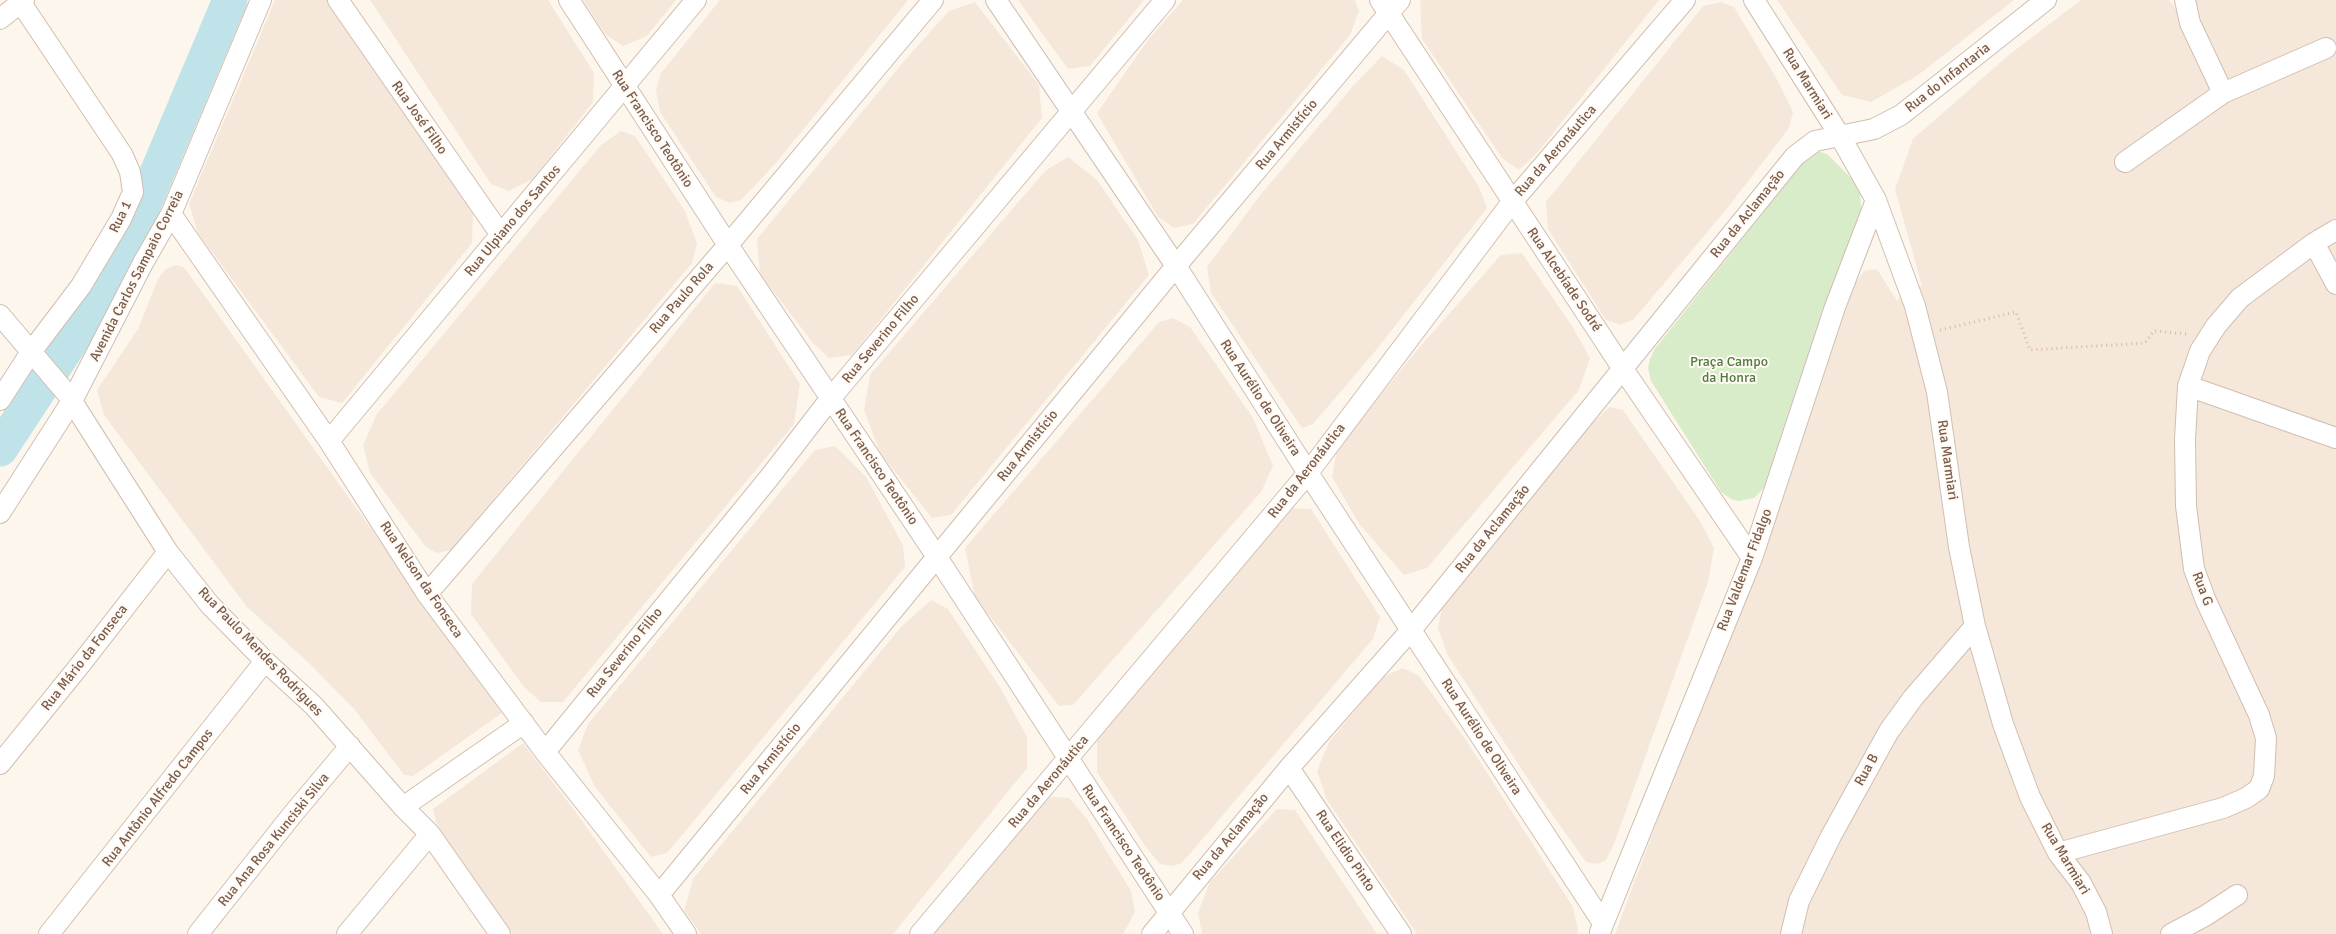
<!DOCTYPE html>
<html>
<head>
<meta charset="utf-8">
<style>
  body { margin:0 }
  canvas { display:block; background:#fdf6ec }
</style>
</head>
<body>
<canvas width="2336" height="934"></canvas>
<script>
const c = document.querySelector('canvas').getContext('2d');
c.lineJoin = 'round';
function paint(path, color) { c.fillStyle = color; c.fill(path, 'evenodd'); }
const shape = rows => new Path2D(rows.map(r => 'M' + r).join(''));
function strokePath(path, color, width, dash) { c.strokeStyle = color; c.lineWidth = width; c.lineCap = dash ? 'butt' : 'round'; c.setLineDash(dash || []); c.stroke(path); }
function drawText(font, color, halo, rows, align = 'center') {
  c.font = font + ' Signika,sans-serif'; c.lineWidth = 4; c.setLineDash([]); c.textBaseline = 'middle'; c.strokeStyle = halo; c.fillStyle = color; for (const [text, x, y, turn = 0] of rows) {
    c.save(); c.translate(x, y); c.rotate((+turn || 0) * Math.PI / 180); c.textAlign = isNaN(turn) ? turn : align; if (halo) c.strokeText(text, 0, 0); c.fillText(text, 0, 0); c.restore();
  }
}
paint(shape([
  [275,0,329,0,473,214,472,243,342,403,319,397,198,233,189,204],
  [370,0,548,0,594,73,593,102,533,179,509,191,491,184],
  [583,0,676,0,647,36,623,46,605,34],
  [720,0,908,0,776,163,741,200,730,203,716,197,660,112,656,90,661,73],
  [1018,0,1144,0,1090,66,1068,69],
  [1183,0,1355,0,1359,11,1350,35,1193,224,1174,228,1158,217,1097,113,1148,40],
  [1422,0,1659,0,1538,152,1519,170,1502,158,1422,39,1420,2],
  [1777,0,2014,0,1917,76,1871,102,1842,95],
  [2081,0,2169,0,2176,9,2185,0,2336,0,2336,934,1615,934,1779,495,1854,285,1864,271,1877,269,1897,301,1906,287,1922,286,1895,189,1913,139,2010,54],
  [975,2,1039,85,1042,118,852,355,829,358,813,343,760,274,757,239,904,61,949,11],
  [1721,2,1734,7,1778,81,1793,112,1789,128,1729,206,1634,319,1621,325,1606,320,1548,229,1546,202,1703,6],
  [1382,56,1404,70,1479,187,1487,208,1377,349,1313,424,1302,428,1211,293,1207,267,1261,194,1353,86],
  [621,131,635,136,685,211,697,243,692,263,451,550,437,553,426,547,370,473,363,445,377,414,601,145],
  [1068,157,1097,180,1138,240,1149,275,951,515,932,518,880,453,864,410,870,375,1045,171],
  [1522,253,1572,326,1590,358,1579,390,1427,568,1404,575,1360,525,1332,477,1337,449,1418,349,1501,255],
  [176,265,184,267,364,519,424,600,502,713,413,776,404,775,354,709,310,664,247,607,104,415,97,390,138,329,158,279,166,269],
  [715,283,737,286,800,384,794,424,563,702,541,702,524,687,471,614,472,584],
  [1173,318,1190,327,1253,418,1273,466,1261,492,1073,705,1059,706,975,597,965,548,1159,322],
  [1610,407,1623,410,1700,521,1714,548,1708,582,1614,844,1606,860,1598,864,1586,862,1537,793,1447,654,1438,628,1444,597,1576,437],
  [835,446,866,477,903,545,905,567,667,853,651,857,595,787,578,750,588,724,815,450],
  [1292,508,1311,509,1380,617,1373,639,1182,863,1173,866,1160,864,1145,846,1097,772,1097,741,1263,531],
  [931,600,948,609,1001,689,1027,737,1027,768,893,934,701,934,684,911,693,879,901,627],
  [1403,668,1419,676,1466,740,1573,907,1578,930,1577,934,1417,934,1327,800,1317,771,1329,742,1383,677],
  [523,743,575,811,663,934,513,934,459,859,436,822,433,809],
  [1051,797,1069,798,1087,819,1131,891,1135,912,1123,934,928,934,1020,824],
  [1277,809,1295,810,1377,934,1202,934,1198,913,1210,882]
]), '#f5e8da');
paint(shape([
  [1816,151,1827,154,1855,182,1860,193,1861,209,1764,488,1754,498,1739,501,1733,500,1721,492,1651,381,1648,368,1650,359,1654,350,1809,155]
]), '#d8ecc9');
strokePath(shape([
  [0,449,83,323,130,237,230,0]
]), '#bfe3e8', 35);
const minor = shape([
  [338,0,501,235],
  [569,0,728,245,937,557,1183,934],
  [996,0,1176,266,1308,473,1603,923],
  [1380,0,1623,369,1752,558],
  [1754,0,1840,136,1876,200,1915,306,1937,392,1959,547,1975,626,2003,724,2030,797,2058,853,2081,883,2096,912,2102,934],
  [2185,0,2190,23,2223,93],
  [0,19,24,0],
  [2125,162,2223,93,2326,48],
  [171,214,329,441,427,594,545,752,659,895,686,934],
  [2314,243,2336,284],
  [0,315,68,395,168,552,210,605,265,661,314,706,403,807,430,834,500,934],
  [2188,386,2336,438],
  [0,400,31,352,81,286,121,219,133,192,130,172,122,154,21,3],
  [329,441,696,0],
  [0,513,72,401,143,263,171,214,261,0],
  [427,594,728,245,933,0],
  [545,752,769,478,830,399,1165,0],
  [0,764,80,665,168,552],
  [1289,768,1401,934],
  [403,807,524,723],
  [2058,853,2223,808,2246,798,2259,789,2264,776,2266,738,2259,715,2206,601,2194,569,2186,506,2185,439,2188,386,2200,351,2216,326,2240,298,2314,243,2336,230],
  [659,895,1176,266,1400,0],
  [1600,932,1752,558,1835,307,1876,200],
  [49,934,265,661],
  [198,934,292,815,350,746],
  [347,934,430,834],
  [920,934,1308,473,1512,202,1685,0],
  [1152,934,1289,768,1411,630,1795,156,1815,141,1874,129,1901,115,2046,0],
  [1791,934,1799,901,1831,836,1889,731,1913,698,1975,626],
  [2171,934,2205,916,2237,895]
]);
strokePath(minor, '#d1beb0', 22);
strokePath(shape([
  [1940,330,2016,312,2030,350,2145,343,2154,331,2189,334]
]), '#d9b8a5', 3, [1, 4]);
strokePath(minor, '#fff', 20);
drawText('14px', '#7a5c4d', '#fffaf3', [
  ["Rua do Infantaria",1948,78,-38],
  ["Rua Marmiari",1807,84,58],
  ["Rua José Filho",419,118,55],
  ["Rua Francisco Teotônio",652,129,57],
  ["Rua Armistício",1287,135,-50],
  ["Rua da Aeronáutica",1556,151,-49],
  ["Rua da Aclamação",1748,214,-51],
  ["Rua 1",121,217,-64],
  ["Rua Ulpiano dos Santos",513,221,-50],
  ["Avenida Carlos Sampaio Correia",137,276,-63],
  ["Rua Alcebíade Sodré",1564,280,56],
  ["Rua Paulo Rola",682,298,-49],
  ["Rua Severino Filho",881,339,-50],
  ["Rua Aurélio de Oliveira",1260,398,57],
  ["Rua Armistício",1028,446,-51],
  ["Rua Marmiari",1947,460,82],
  ["Rua Francisco Teotônio",876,467,56],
  ["Rua da Aeronáutica",1307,471,-52],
  ["Rua da Aclamação",1493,529,-51],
  ["Rua Valdemar Fidalgo",1745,570,-69],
  ["Rua Nelson da Fonseca",421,580,56],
  ["Rua G",2202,589,69],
  ["Rua Paulo Mendes Rodrigues",260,652,46],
  ["Rua Severino Filho",625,653,-51],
  ["Rua Mário da Fonseca",85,658,-52],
  ["Rua Aurélio de Oliveira",1481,737,57],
  ["Rua Armistício",771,759,-51],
  ["Rua B",1867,770,-61],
  ["Rua da Aeronáutica",1049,782,-50],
  ["Rua Antônio Alfredo Campos",158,798,-52],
  ["Rua da Aclamação",1231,837,-50],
  ["Rua Ana Rosa Kunciski Silva",274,840,-51],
  ["Rua Francisco Teotônio",1123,843,56],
  ["Rua Elidio Pinto",1345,851,56],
  ["Rua Marmiari",2065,859,59]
]);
drawText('14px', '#537a41', '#fffaf3', [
  ["Praça Campo",1729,362],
  ["da Honra",1729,378]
]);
</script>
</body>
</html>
